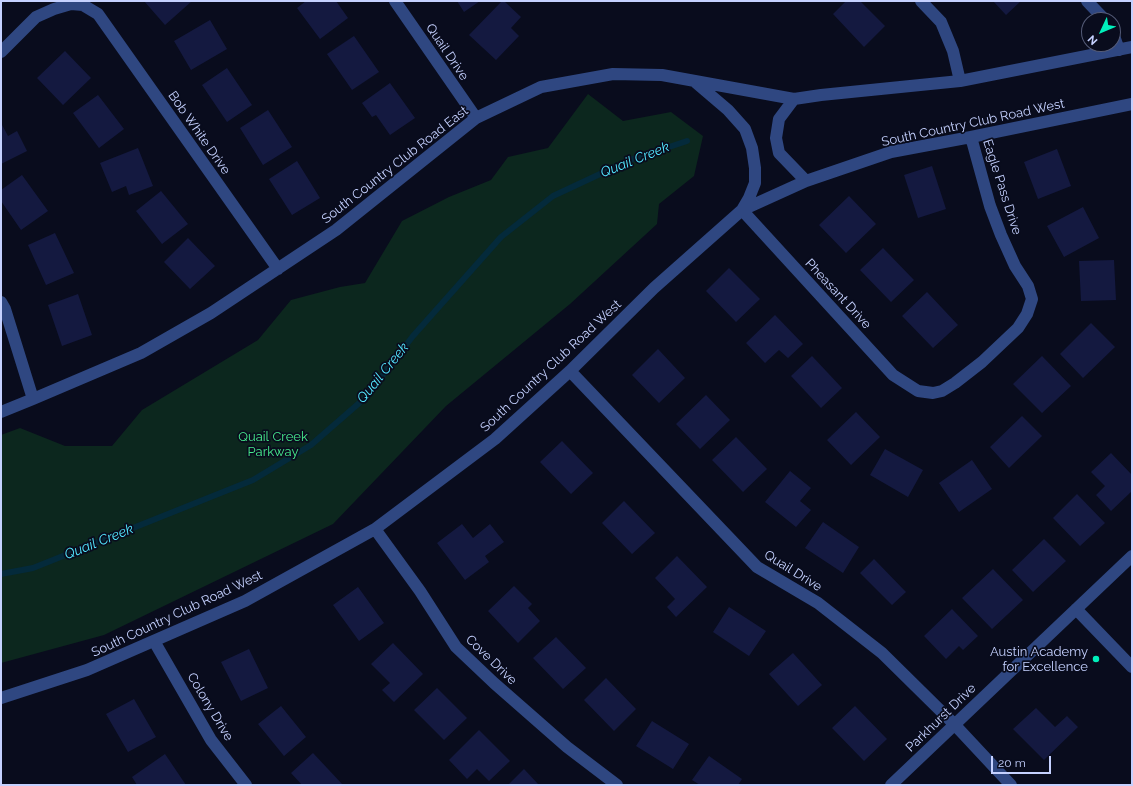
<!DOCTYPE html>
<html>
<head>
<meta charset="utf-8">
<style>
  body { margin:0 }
  #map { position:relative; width:1133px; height:786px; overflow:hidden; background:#090c1d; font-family:Raleway,sans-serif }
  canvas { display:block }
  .frame { position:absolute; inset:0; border:2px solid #c5d1ff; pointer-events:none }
  .north { position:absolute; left:1081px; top:12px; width:40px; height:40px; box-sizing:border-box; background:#090c1d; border:1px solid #545b77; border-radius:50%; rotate:226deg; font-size:11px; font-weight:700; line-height:16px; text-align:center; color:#c5d1ff }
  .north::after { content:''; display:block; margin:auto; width:14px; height:18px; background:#00f0bb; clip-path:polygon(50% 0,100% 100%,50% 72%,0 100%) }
  .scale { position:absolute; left:991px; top:756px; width:60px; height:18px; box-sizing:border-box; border:2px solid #c5d1ff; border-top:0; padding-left:5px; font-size:12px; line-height:14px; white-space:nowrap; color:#c5d1ff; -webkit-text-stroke:3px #090c1d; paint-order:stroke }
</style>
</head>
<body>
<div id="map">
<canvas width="1133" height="786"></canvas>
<div class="frame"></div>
<div class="north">N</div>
<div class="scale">20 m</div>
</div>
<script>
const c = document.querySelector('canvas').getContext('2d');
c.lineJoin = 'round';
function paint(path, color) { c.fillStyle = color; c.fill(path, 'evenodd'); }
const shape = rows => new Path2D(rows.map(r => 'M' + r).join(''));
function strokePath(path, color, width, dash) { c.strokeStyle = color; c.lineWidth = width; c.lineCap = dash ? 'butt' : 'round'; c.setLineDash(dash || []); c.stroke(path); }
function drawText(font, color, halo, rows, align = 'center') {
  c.font = font + ' Raleway,sans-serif'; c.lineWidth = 3.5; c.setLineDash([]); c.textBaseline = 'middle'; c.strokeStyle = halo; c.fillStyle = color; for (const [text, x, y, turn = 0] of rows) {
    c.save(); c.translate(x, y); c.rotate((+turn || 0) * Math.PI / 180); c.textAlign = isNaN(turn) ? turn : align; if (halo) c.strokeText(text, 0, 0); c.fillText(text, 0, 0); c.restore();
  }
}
paint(shape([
  [588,94,623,121,671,112,703,136,694,176,659,204,657,224,570,304,446,406,333,524,104,635,1,663,1,435,20,428,65,446,112,446,142,410,258,340,291,300,340,287,365,283,402,221,449,197,491,180,508,157,548,148]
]), '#0c271e');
strokePath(shape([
  [1,574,33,568,253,480,311,445,365,398,413,336,501,237,553,196,630,160,687,141]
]), '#042a3b', 6);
paint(shape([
  [144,1,192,1,165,25],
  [306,1,336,1,348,18,320,39,297,8],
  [457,1,480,1,464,12],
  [502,1,504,1,521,17,511,28,519,36,496,60,469,35],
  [846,1,860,1,885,26,864,47,833,14],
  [993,1,1021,1,1006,15],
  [210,20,227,49,191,70,174,41],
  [354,36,379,72,352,90,327,54],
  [65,51,91,78,63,105,37,78],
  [227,68,252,105,227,122,202,85],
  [390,83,415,118,390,135,376,115,372,117,362,103],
  [98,95,124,129,99,148,73,113],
  [268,110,292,147,263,165,240,128],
  [1,123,8,136,17,131,27,151,1,164],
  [138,148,153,186,129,195,126,186,112,192,100,163],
  [1057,149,1071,186,1038,199,1024,162],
  [297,161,320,198,292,215,269,179],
  [932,166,946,209,918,218,904,175],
  [22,175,48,211,21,230,1,201,1,190],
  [161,191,188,224,162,244,136,211],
  [849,196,876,224,846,253,819,225],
  [1083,207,1099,238,1064,257,1047,226],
  [55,233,74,273,46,285,28,245],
  [188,238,215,266,190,289,164,262],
  [883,248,914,280,891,302,860,270],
  [1114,260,1116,300,1081,301,1079,261],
  [729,268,760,299,736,322,706,291],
  [927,292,958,325,933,348,902,316],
  [78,294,92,335,62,346,48,305],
  [775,315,803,344,788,358,779,350,765,363,746,343],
  [1091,323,1115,347,1083,378,1060,354],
  [658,349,685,378,659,403,632,375],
  [812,356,842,388,821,408,791,376],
  [1042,356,1071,386,1042,413,1013,384],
  [706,395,730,420,700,449,676,424],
  [856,412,880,437,851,465,827,440],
  [1022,416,1042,436,1009,468,990,447],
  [736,437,767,469,743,492,712,460],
  [562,441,593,473,571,494,540,462],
  [885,449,923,470,908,497,870,475],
  [1111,453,1132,475,1132,491,1111,511,1096,495,1105,486,1091,472],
  [972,460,992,489,959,512,939,483],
  [790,471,811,488,800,501,811,510,796,527,765,502],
  [1077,494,1105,523,1080,546,1053,518],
  [624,501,655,533,632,554,602,523],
  [823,522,859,547,843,573,805,548],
  [462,524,473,538,490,524,504,542,485,556,489,562,465,580,437,543],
  [1044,539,1066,561,1033,592,1012,570],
  [677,556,707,587,676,617,667,607,675,599,655,578],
  [874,559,906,592,892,605,860,573],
  [993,569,1023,600,992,629,962,598],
  [514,586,532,604,528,608,540,621,518,643,488,611],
  [358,587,384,623,359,641,333,605],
  [729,607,766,631,749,656,713,632],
  [952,609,978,636,963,650,959,646,946,659,924,636],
  [556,637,586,668,563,689,533,658],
  [393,643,423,674,394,702,382,690,390,683,371,664],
  [249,649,268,688,241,701,221,662],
  [793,653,822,685,798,706,769,674],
  [606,678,636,709,614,731,584,700],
  [437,688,467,718,444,740,414,710],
  [134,699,156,737,128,752,106,714],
  [281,706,306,737,284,756,258,724],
  [855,706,887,739,864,761,832,728],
  [1036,708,1055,727,1067,716,1078,727,1044,760,1013,729],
  [652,721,689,744,673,769,636,746],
  [479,730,510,761,489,781,477,769,467,779,449,760],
  [313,753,343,785,302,785,291,773],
  [165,754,186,785,137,785,132,777],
  [709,756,742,779,738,785,700,785,692,780],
  [524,769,539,785,508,785]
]), '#141940');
strokePath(shape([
  [395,1,476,118],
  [921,1,941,22,953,51,960,81],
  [1087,1,1105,20],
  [1113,33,1119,50],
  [1,52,36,17,54,9,71,4,83,5,98,14,278,269],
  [694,81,728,110,745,129,752,148,755,168,755,183,749,198,742,210,893,375,918,391,933,393,942,391,955,383,982,362,1018,328,1027,314,1032,299,1028,286,1015,266,1001,235,990,206,971,137],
  [794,99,779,119,776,138,779,153,806,181],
  [1,302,5,309,33,399],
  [570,371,757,567,818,603,882,653,954,724,1011,785],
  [1,412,33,399,141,353,211,313,336,230,476,118,541,87,613,74,662,75,794,99,821,95,960,81,1132,47],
  [375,529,420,591,456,647,494,683,567,747,617,785],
  [1076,609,1132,667],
  [154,641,211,740,246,785],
  [1,698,87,670,245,601,375,529,495,439,570,371,654,288,742,210,806,181,891,152,971,137,1132,104],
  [891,785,1132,556]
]), '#2f4781', 12);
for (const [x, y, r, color] of [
  [1096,659,4,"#00f0bb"]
]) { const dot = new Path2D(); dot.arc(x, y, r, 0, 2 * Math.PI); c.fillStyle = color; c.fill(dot); strokePath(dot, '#090c1d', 1.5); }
drawText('13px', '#c5d1ff', '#090c1d', [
  ["Quail Drive",447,52,56],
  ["South Country Club Road West",973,123,-12],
  ["Bob White Drive",199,133,55],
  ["South Country Club Road East",395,165,-38],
  ["Eagle Pass Drive",1002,187,72],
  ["Pheasant Drive",838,294,47],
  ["South Country Club Road West",551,366,-43],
  ["Quail Drive",793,571,32],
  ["South Country Club Road West",177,614,-25],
  ["Cove Drive",491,660,44],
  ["Colony Drive",210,707,59],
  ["Parkhurst Drive",941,718,-44]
]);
drawText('13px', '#46ea8c', '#090c1d', [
  ["Quail Creek",273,437],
  ["Parkway",273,452]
]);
drawText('13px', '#c5d1ff', '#090c1d', [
  ["Austin Academy",1088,652],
  ["for Excellence",1088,667]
], 'right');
drawText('italic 14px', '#53e7ff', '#090c1d', [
  ["Quail Creek",635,160,-22],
  ["Quail Creek",383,373,-51],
  ["Quail Creek",99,542,-22]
]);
</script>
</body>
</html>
